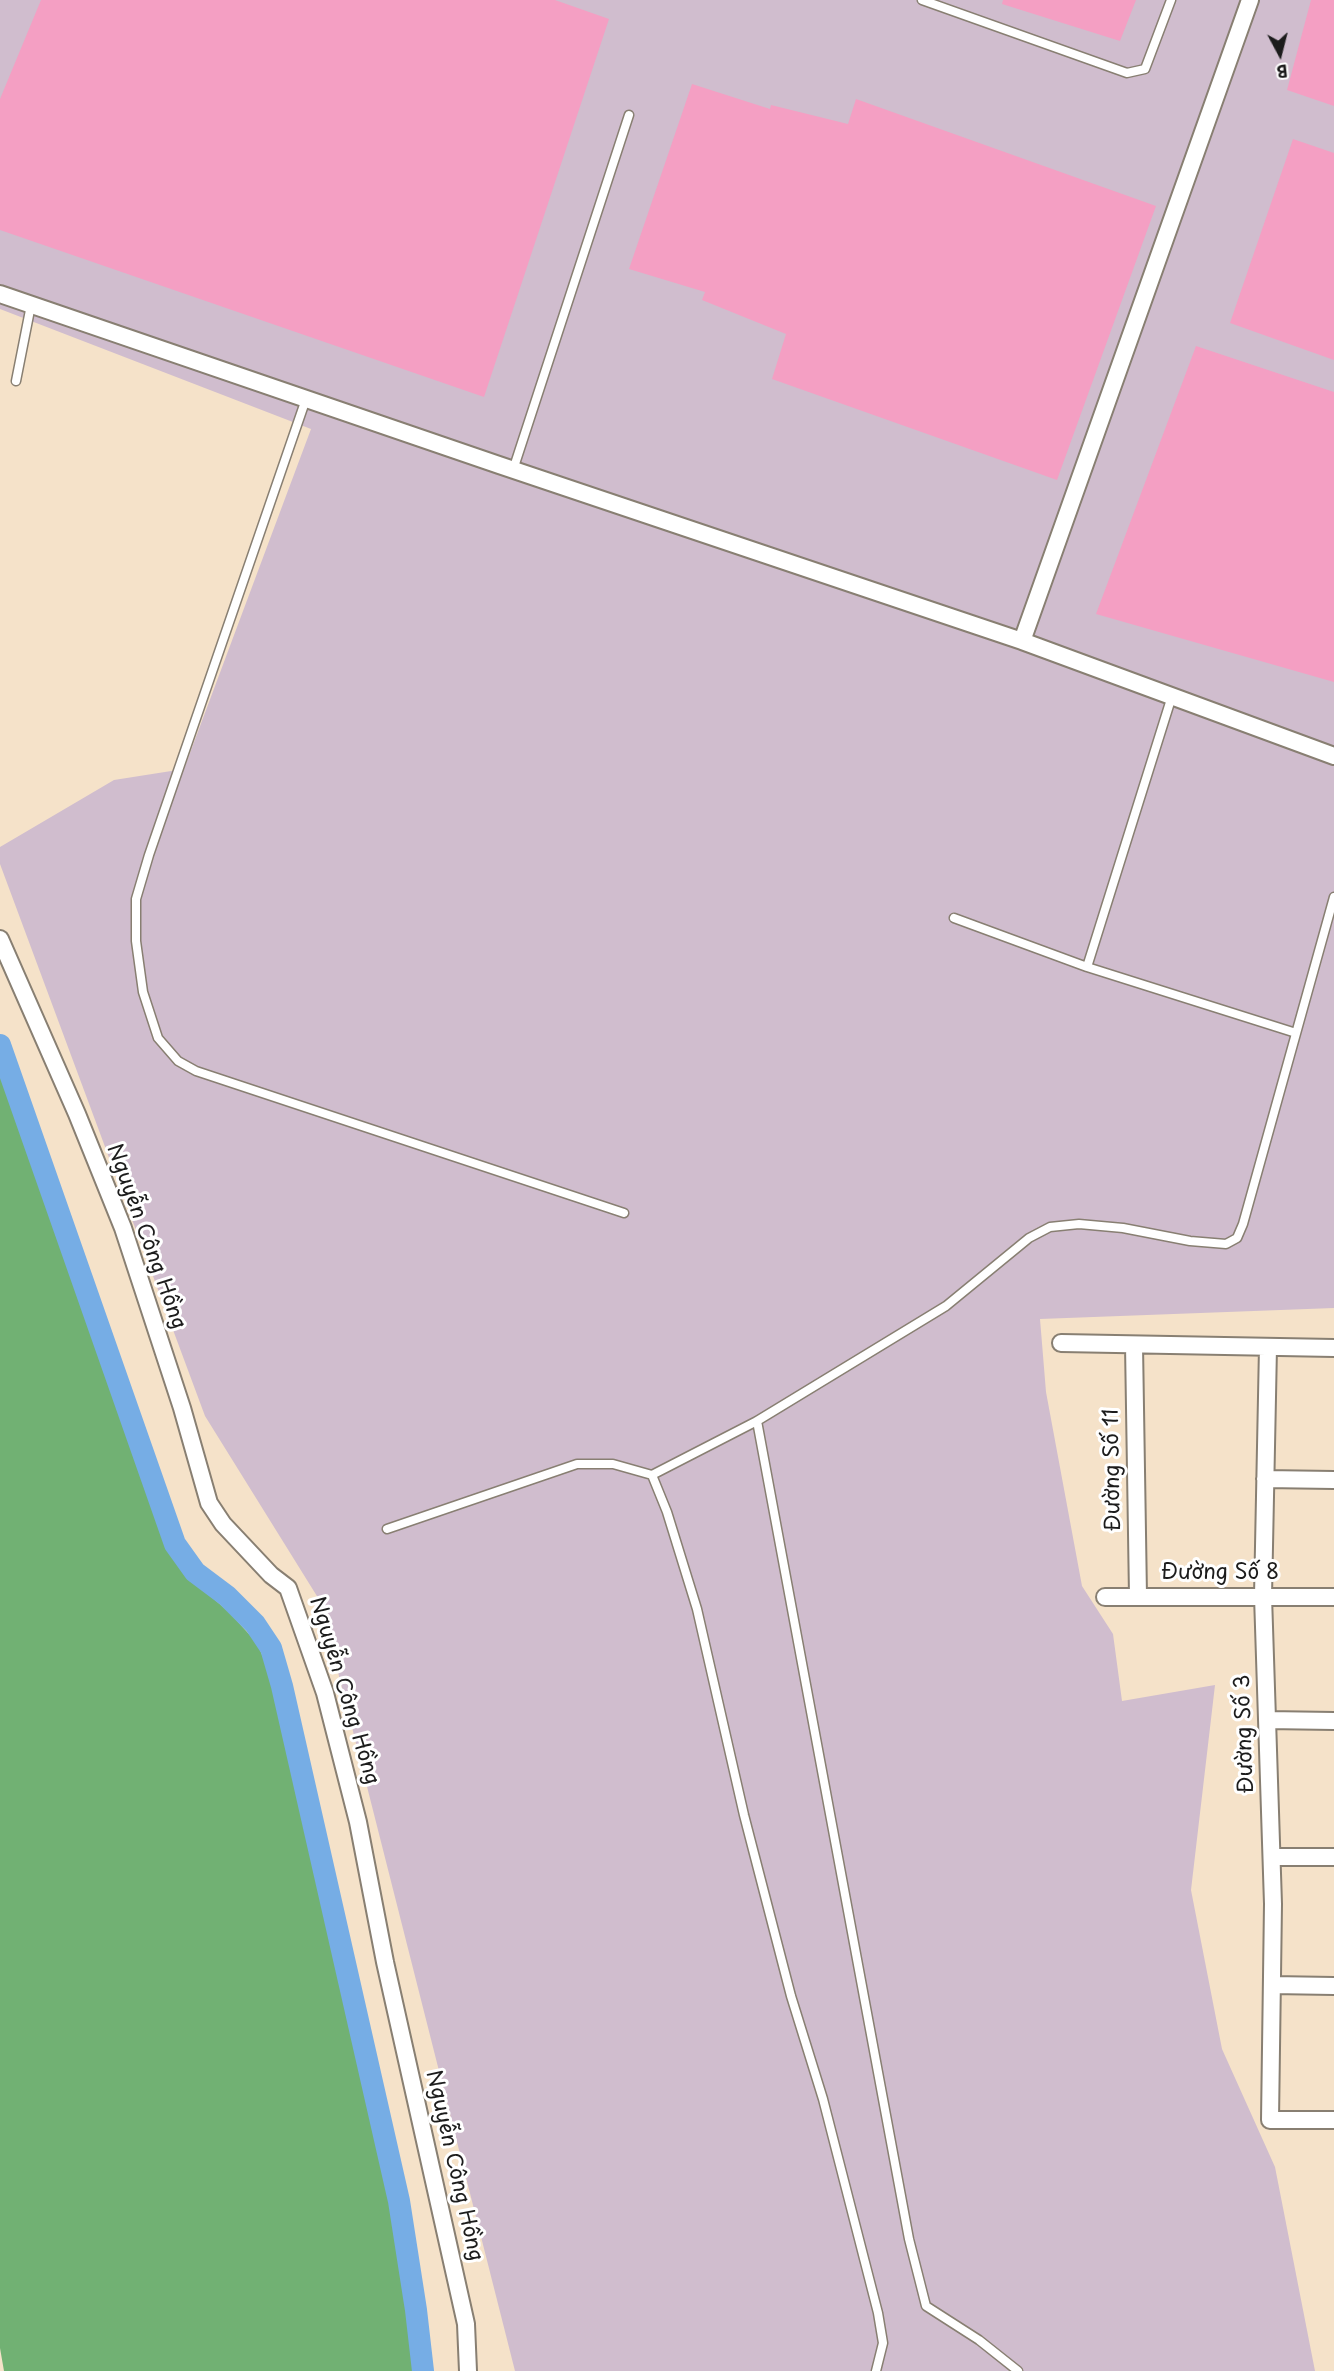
<!DOCTYPE html>
<html>
<head>
<meta charset="utf-8">
<style>
  body { margin:0 }
  #map { position:relative; width:1334px; height:2371px; overflow:hidden; background:#f5e2c9; font-family:"Playpen Sans",sans-serif }
  canvas { display:block }
  .north { position:absolute; left:1250px; top:24px; width:60px; height:60px; -webkit-text-stroke:4px #fff; paint-order:stroke; rotate:173deg; font-size:16px; font-weight:700; line-height:24px; text-align:center; color:#1c1c1c }
  .north::after { content:''; display:block; margin:auto; width:21px; height:27px; background:#1c1c1c; clip-path:polygon(50% 0,100% 100%,50% 72%,0 100%) }
</style>
</head>
<body>
<div id="map">
<canvas width="1334" height="2371"></canvas>
<div class="north">B</div>
</div>
<script>
const c = document.querySelector('canvas').getContext('2d');
c.lineJoin = 'round';
function paint(path, color) { c.fillStyle = color; c.fill(path, 'evenodd'); }
const shape = rows => new Path2D(rows.map(r => 'M' + r).join(''));
function strokePath(path, color, width, dash) { c.strokeStyle = color; c.lineWidth = width; c.lineCap = dash ? 'butt' : 'round'; c.setLineDash(dash || []); c.stroke(path); }
function drawText(font, color, halo, rows, align = 'center') {
  c.font = font + ' "Playpen Sans",sans-serif'; c.lineWidth = 6; c.setLineDash([]); c.textBaseline = 'middle'; c.strokeStyle = halo; c.fillStyle = color; for (const [text, x, y, turn = 0] of rows) {
    c.save(); c.translate(x, y); c.rotate((+turn || 0) * Math.PI / 180); c.textAlign = isNaN(turn) ? turn : align; if (halo) c.strokeText(text, 0, 0); c.fillText(text, 0, 0); c.restore();
  }
}
paint(shape([
  [0,0,1334,0,1334,1308,1040,1319,1046,1392,1082,1586,1113,1634,1122,1701,1215,1685,1191,1890,1222,2049,1275,2167,1315,2371,515,2371,320,1601,205,1416,0,864,0,847,114,780,184,769,311,429,0,309]
]), '#d0bdce');
paint(shape([
  [0,1068,59,1219,171,1551,187,1576,229,1612,257,1643,272,1678,396,2211,417,2371,4,2371,0,2348]
]), '#71b173');
strokePath(shape([
  [0,1045,175,1544,195,1572,227,1596,255,1624,271,1648,282,1686,399,2201,416,2310,423,2371]
]), '#76ade5', 22);
paint(shape([
  [41,0,555,0,609,19,484,397,0,230,0,99],
  [1003,0,1136,0,1120,41,1002,4],
  [1311,0,1334,0,1334,106,1287,90],
  [692,84,770,109,771,105,848,124,856,99,1156,206,1057,480,772,379,786,334,702,300,705,292,629,269],
  [1293,139,1334,153,1334,360,1230,323],
  [1196,346,1334,392,1334,682,1096,614]
]), '#f49fc3');
const service = shape([
  [922,0,1127,73,1145,69,1171,0],
  [16,381,31,305],
  [306,399,149,855,136,899,136,941,143,992,158,1038,178,1061,196,1071,624,1213],
  [513,470,629,115],
  [954,918,1087,967,1296,1033],
  [1087,967,1172,696],
  [757,1421,909,2239,926,2306,979,2340,1018,2371],
  [652,1475,757,1421,946,1306,1029,1238,1050,1227,1079,1224,1123,1228,1190,1241,1226,1244,1237,1238,1243,1224,1334,897],
  [387,1529,577,1464,613,1464,652,1475,667,1512,697,1609,744,1815,791,1996,823,2099,878,2313,883,2343,876,2371]
]);
const minor = shape([
  [0,294,499,465,1022,641,1334,756],
  [1022,641,1250,0],
  [0,939,77,1114,123,1228,182,1408,209,1503,223,1524,271,1575,288,1588,325,1693,358,1822,385,1962,466,2324,468,2371],
  [1061,1343,1334,1348],
  [1134,1345,1138,1596],
  [1268,1347,1263,1596,1273,1904,1270,2120,1334,2120],
  [1265,1479,1334,1480],
  [1105,1597,1334,1597],
  [1267,1720,1334,1721],
  [1272,1857,1334,1857],
  [1272,1985,1334,1986]
]);
strokePath(service, '#887f72', 11);
strokePath(minor, '#887f72', 20);
strokePath(service, '#fff', 8);
strokePath(minor, '#fff', 16);
drawText('21px', '#1c1c1c', '#fff', [
  ["Nguyễn Công Hồng",146,1237,70],
  ["Đường Số 11",1113,1470,-91],
  ["Đường Số 8",1220,1573],
  ["Nguyễn Công Hồng",344,1691,73],
  ["Đường Số 3",1245,1734,-92],
  ["Nguyễn Công Hồng",454,2166,77]
]);
</script>
</body>
</html>
